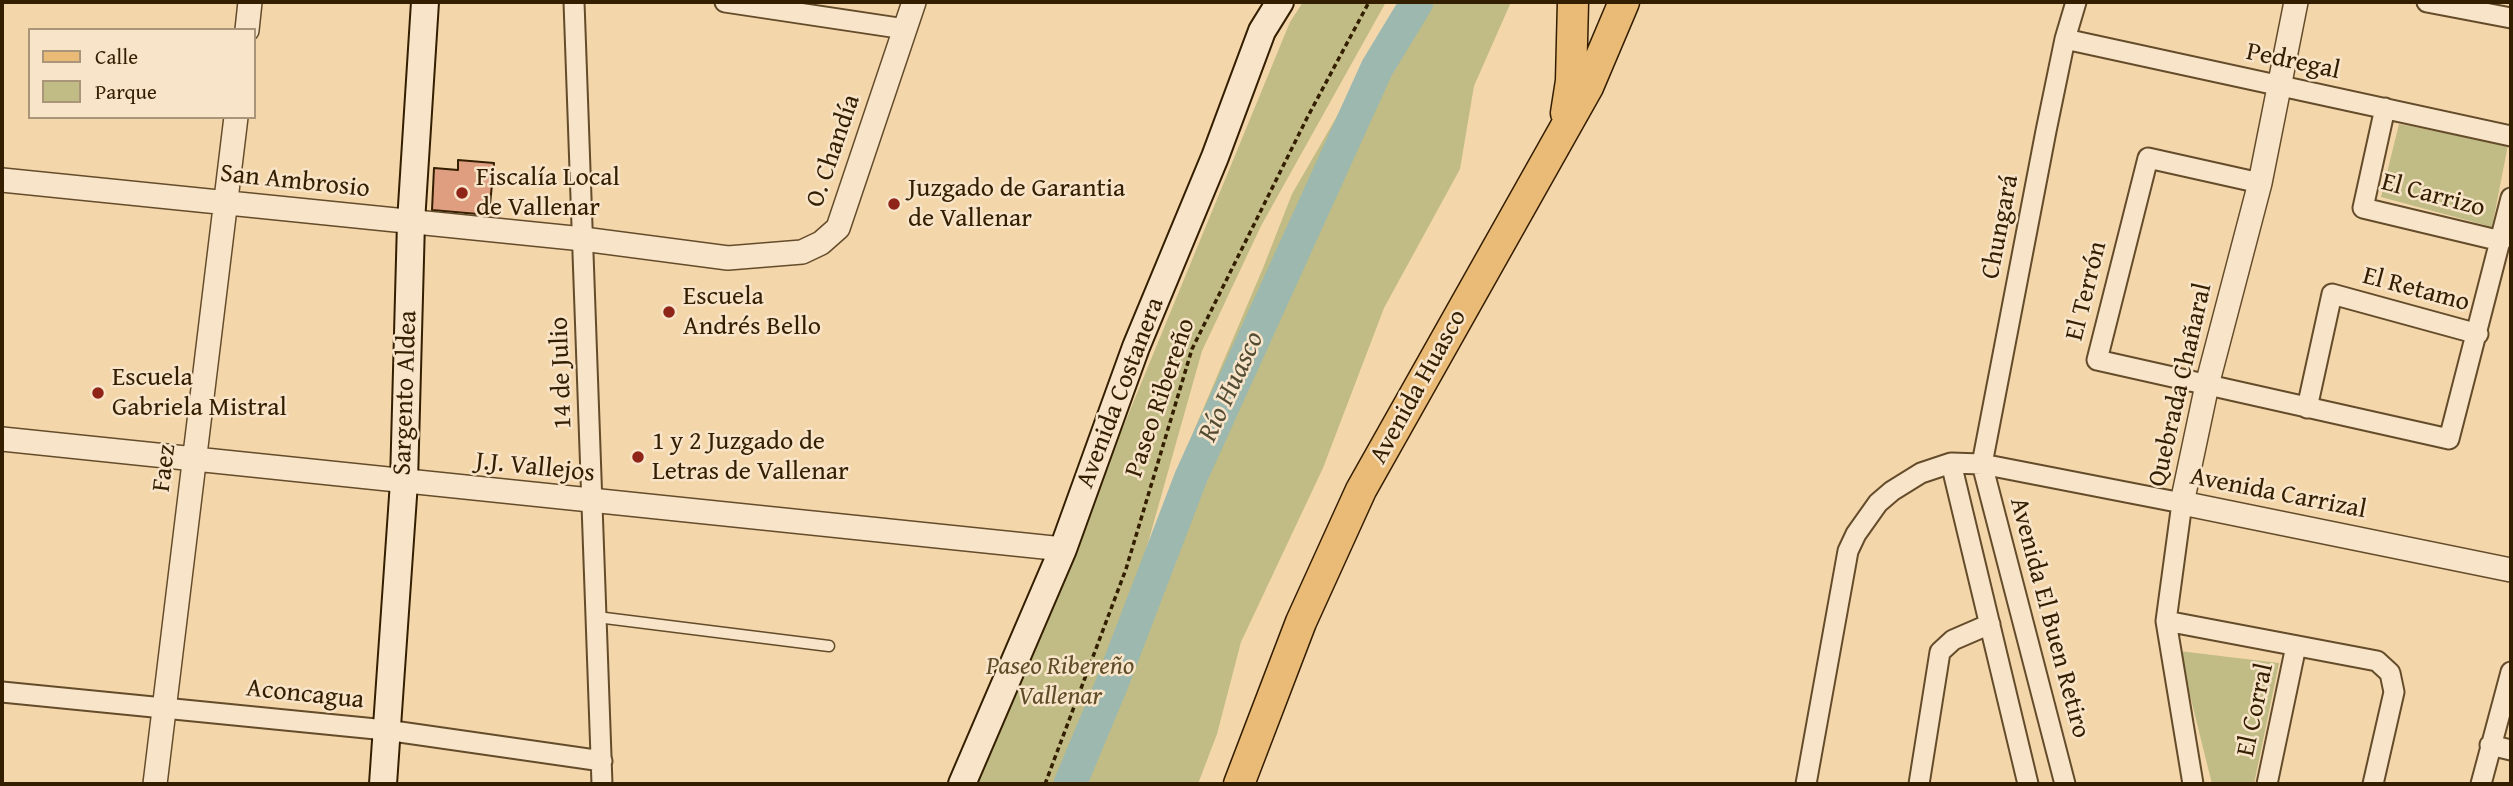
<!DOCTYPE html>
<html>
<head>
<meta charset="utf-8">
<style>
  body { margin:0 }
  #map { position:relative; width:2513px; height:786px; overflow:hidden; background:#f4d6ab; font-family:"Gentium Book Plus",serif }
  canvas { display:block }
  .frame { position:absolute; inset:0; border:4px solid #341e00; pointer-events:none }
  .legend { position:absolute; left:28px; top:28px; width:228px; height:91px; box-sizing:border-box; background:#f8e4c8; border:2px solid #aa9578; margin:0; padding:9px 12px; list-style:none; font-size:21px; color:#341e00 }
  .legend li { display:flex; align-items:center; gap:14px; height:35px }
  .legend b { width:35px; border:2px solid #aa9578 }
</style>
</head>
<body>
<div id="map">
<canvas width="2513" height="786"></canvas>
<div class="frame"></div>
<ul class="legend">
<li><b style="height:9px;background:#eabb76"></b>Calle</li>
<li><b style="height:19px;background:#c1bc85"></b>Parque</li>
</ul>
</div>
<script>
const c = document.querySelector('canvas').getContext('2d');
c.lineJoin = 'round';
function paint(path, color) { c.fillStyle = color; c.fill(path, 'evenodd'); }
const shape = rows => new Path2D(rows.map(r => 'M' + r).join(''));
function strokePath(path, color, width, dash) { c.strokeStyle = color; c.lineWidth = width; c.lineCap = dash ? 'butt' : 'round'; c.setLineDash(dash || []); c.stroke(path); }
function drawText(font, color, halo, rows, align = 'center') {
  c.font = font + ' "Gentium Book Plus",serif'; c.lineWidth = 5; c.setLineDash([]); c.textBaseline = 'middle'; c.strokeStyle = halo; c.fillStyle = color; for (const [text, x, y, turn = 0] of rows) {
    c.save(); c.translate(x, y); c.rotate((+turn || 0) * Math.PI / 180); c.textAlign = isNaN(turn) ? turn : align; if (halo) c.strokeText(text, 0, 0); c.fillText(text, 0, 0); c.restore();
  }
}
paint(shape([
  [1303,2,1386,2,1261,226,1202,351,1135,589,1115,648,1133,645,1184,507,1170,487,1263,268,1292,194,1403,2,1511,2,1474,86,1460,169,1384,308,1323,468,1241,642,1217,734,1198,784,1065,784,1077,743,1059,784,976,784,1290,22],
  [2399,124,2508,145,2492,227,2381,197],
  [2179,651,2279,663,2254,784,2212,784]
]), '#c1bc85');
strokePath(shape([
  [1070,784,1111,686,1191,477,1377,68,1417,2]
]), '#9cb8af', 33);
const building = shape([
  [458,160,494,163,489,215,432,210,434,168,458,170,458,160]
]);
paint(building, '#de9e7f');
strokePath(building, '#341e00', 2);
const service = shape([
  [597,617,829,646]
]);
const minor = shape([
  [574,2,602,784],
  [725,2,905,29],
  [2427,2,2511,18],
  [2065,39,2511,136],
  [2385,108,2363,208,2501,241],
  [2260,183,2148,158,2097,360,2449,439,2511,198],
  [2307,408,2332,294,2478,334],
  [1951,463,2028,784],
  [2166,621,2377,661,2390,673,2394,692,2373,784],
  [2,692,386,730,602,761],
  [2490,745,2511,750],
  [1806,784,1848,551,1856,534,1878,503,1892,491,1921,473,1951,463,1982,464,2182,503,2166,621,2193,784],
  [1919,784,1940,652,1953,640,1990,624],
  [2065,784,1982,464,2046,131,2065,39,2076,2],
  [2267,784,2296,646],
  [2481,784,2511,672]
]);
const tertiary = shape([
  [2296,2,2260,183,2207,385,2182,503,2511,570],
  [247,30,250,2],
  [2,180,583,239,728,258,802,252,821,243,838,228,914,2],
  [2,439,1063,549],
  [155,784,236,117]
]);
const secondary = shape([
  [383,784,404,482,411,222,425,2],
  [962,784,1063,549,1136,347,1215,157,1262,31,1280,2]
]);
const primary = shape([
  [1566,113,1571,81,1573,2],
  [1239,784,1301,622,1361,490,1588,87,1624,2]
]);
strokePath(service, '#644c2b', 13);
strokePath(minor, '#644c2b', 23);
strokePath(tertiary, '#644c2b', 26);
strokePath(secondary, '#341e00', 30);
strokePath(primary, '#341e00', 33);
strokePath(shape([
  [1045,784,1126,569,1192,349,1307,118,1369,2]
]), '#341e00', 3.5, [5, 3.5]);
strokePath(service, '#f8e4c8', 10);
strokePath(minor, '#f8e4c8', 19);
strokePath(tertiary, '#f8e4c8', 23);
strokePath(secondary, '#f8e4c8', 26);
strokePath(primary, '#eabb76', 30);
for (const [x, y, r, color] of [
  [462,193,7,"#8f2418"],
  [894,204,7,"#8f2418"],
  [669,312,7,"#8f2418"],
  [98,393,7,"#8f2418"],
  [638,457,7,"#8f2418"]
]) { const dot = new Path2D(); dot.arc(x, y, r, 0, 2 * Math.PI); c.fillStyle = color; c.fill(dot); strokePath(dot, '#f8e4c8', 2.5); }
drawText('26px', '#341e00', '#f8e4c8', [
  ["Pedregal",2293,62,12],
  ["O. Chandía",834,151,-71],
  ["San Ambrosio",295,182,6],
  ["El Carrizo",2433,196,15],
  ["Chungará",2001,227,-79],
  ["El Retamo",2416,290,15],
  ["El Terrón",2087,291,-76],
  ["14 de Julio",562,373,-92],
  ["Quebrada Chañaral",2181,385,-77],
  ["Avenida Huasco",1419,387,-61],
  ["Sargento Aldea",406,393,-88],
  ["Avenida Costanera",1121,393,-69],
  ["Paseo Ribereño",1161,398,-71],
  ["Faez",165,468,-83],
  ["J.J. Vallejos",535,468,6],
  ["Avenida Carrizal",2278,494,11],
  ["Avenida El Buen Retiro",2049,618,75],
  ["Aconcagua",305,695,6],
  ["El Corral",2256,710,-78]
]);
drawText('26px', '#341e00', '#f8e4c8', [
  ["Fiscalía Local",476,178],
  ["de Vallenar",476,208],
  ["Juzgado de Garantia",908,189],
  ["de Vallenar",908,219],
  ["Escuela",683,297],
  ["Andrés Bello",683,327],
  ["Escuela",112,378],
  ["Gabriela Mistral",112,408],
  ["1 y 2 Juzgado de",652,442],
  ["Letras de Vallenar",652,472]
], 'left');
drawText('italic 26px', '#5e4d28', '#f8e4c8', [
  ["Paseo Ribereño",1060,667],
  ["Vallenar",1060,697]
]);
drawText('italic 28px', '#534c35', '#f8e4c8', [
  ["Río Huasco",1232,387,-65]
]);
</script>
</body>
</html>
